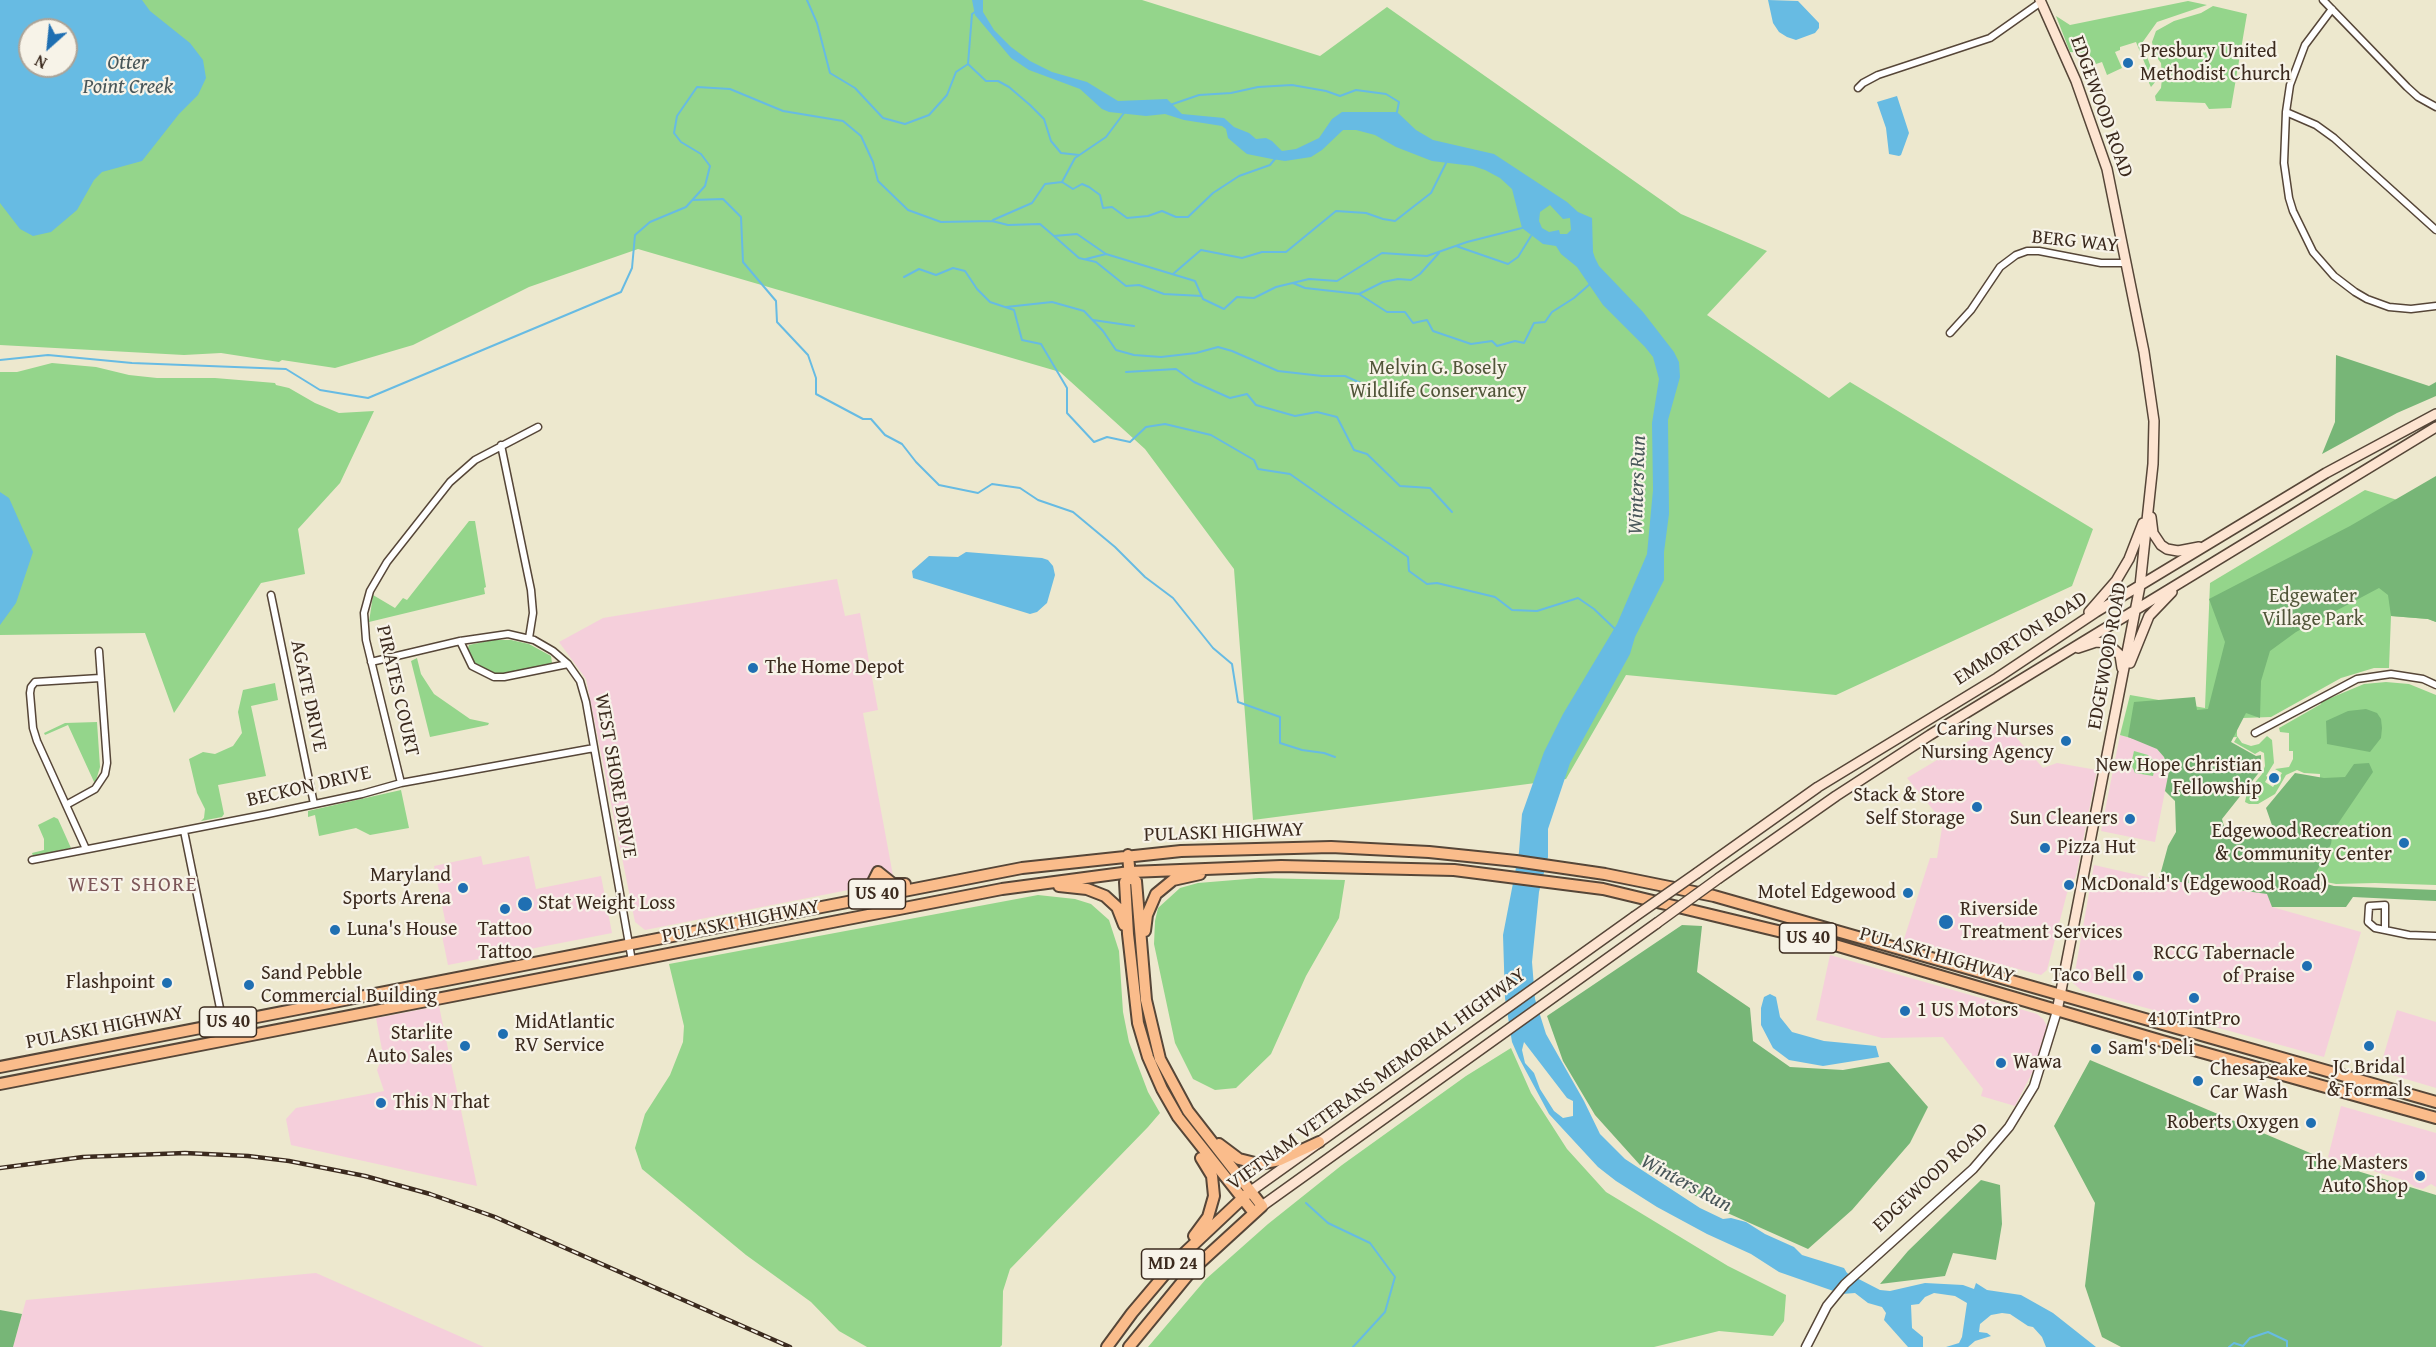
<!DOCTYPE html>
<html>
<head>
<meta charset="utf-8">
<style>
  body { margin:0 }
  #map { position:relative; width:2436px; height:1347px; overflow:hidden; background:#ede8ce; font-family:"Gentium Book Plus",serif }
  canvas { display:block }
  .north { position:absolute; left:18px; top:18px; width:60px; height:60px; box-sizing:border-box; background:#f7f3e8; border:2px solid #aca397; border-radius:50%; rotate:207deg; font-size:16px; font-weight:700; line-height:24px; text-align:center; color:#3b2a1e }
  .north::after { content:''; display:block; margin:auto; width:21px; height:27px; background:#1f6fb2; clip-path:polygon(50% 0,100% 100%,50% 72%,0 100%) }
</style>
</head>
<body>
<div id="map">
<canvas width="2436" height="1347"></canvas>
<div class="north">N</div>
</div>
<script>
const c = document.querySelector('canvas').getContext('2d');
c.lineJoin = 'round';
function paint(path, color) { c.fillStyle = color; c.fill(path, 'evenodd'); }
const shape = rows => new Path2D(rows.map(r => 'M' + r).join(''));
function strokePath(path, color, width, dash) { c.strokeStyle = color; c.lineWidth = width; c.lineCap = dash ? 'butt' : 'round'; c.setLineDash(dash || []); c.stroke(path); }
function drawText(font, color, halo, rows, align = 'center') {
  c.font = font + ' "Gentium Book Plus",serif'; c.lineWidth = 4.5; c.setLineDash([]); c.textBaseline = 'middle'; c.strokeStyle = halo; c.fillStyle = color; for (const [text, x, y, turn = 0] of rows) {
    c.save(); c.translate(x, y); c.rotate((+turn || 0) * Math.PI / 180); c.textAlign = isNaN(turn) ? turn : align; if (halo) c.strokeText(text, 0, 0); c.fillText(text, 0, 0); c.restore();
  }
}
paint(shape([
  [837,579,845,616,860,613,878,710,863,713,894,881,645,930,635,922,586,679,559,642,603,618],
  [1997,724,2007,727,2043,768,2057,763,2097,770,2076,876,2067,893,2047,970,2041,975,1904,939,1930,858,1937,858,1943,822,1907,778],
  [2120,735,2145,742,2157,749,2164,757,2169,771,2155,842,2101,831],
  [481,856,483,865,529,856,536,889,601,876,612,933,448,965,440,926,446,925,434,866],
  [2094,865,2147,877,2268,894,2272,907,2361,932,2324,1057,2081,990,2073,983],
  [1830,955,2037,1014,2043,1019,2047,1026,2033,1071,2015,1106,1981,1096,1983,1089,1943,1037,1882,1038,1816,1020],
  [439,1006,477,1186,291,1145,286,1119,296,1108,384,1091,377,1070,383,1055,376,1018],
  [2397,1010,2436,1022,2436,1088,2379,1071],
  [2341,1106,2436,1133,2436,1187,2431,1184,2423,1189,2415,1187,2406,1181,2328,1157],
  [316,1273,484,1347,13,1347,26,1300]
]), '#f5cfdb');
paint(shape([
  [0,0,1142,0,1320,56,1387,7,1681,214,1767,251,1707,315,1829,398,1850,382,2093,529,2072,586,1836,695,1626,675,1566,779,1253,820,1234,569,1145,449,1060,372,638,249,529,287,413,345,335,368,282,360,279,362,221,353,184,355,0,345],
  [30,30,66,30,66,66,30,66],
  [2188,1,2207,5,2157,22,2142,43,2156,81,2151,87,2149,83,2150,76,2136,42,2120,47,2120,50,2115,52,2122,68,2107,75,2102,62,2096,64,2088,53,2070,52,2056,16,2070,25],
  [2213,6,2247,14,2231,108,2209,109,2205,103,2156,101,2155,96,2161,88,2162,78,2161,63,2155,55,2152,42,2156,31,2174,21,2201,13],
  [52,363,96,367,129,375,157,378,215,378,275,383,276,385,289,388,315,403,339,413,374,411,340,483,298,529,305,574,261,583,174,713,145,633,0,635,0,372,17,372],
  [2365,490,2436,512,2436,622,2428,619,2391,616,2389,668,2374,668,2341,678,2271,717,2243,718,2237,726,2237,736,2242,743,2251,746,2259,744,2267,736,2272,740,2274,763,2266,776,2268,777,2265,782,2273,787,2282,773,2275,769,2289,767,2293,759,2293,751,2289,751,2289,733,2280,732,2279,728,2321,704,2321,702,2364,684,2386,682,2409,684,2436,695,2436,885,2375,883,2336,884,2326,882,2318,875,2320,774,2304,773,2297,770,2286,775,2275,794,2258,804,2249,804,2245,802,2247,792,2262,774,2265,766,2264,753,2260,751,2255,754,2234,742,2237,737,2145,742,2120,735,2130,695,2205,708,2210,583],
  [469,521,475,521,486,587,484,588,485,594,369,622,373,595,395,608,403,598,407,600],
  [493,640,511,640,529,644,551,656,552,663,549,666,504,674,493,674,476,666,467,651,469,645],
  [417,658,421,674,434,694,470,719,489,723,488,725,430,737,411,661],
  [275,683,278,700,251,706,266,776,218,785,224,814,222,817,201,821,204,818,205,809,197,793,189,759,203,752,215,754,233,746,242,733,238,712,243,690],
  [97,722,100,767,95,784,68,725,45,735,44,733,65,723],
  [2134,751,2148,755,2156,763,2153,776,2135,773,2131,764],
  [401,790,409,828,370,835,356,828,319,836,315,815,308,817,308,811],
  [54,817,58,819,71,848,33,856,32,853,44,850,44,839,38,825],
  [1259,878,1345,880,1339,918,1306,976,1271,1054,1236,1088,1215,1090,1193,1079,1175,1043,1154,944,1155,921,1158,908,1180,888,1198,883],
  [1038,895,1075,899,1091,904,1109,920,1119,951,1123,1012,1129,1042,1148,1092,1160,1113,1148,1127,1010,1269,1003,1291,1002,1345,1000,1347,867,1347,839,1331,811,1302,746,1255,642,1169,635,1148,645,1114,670,1075,683,1042,684,1026,669,964],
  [1511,1048,1531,1093,1567,1149,1606,1192,1728,1266,1786,1295,1784,1321,1773,1336,1719,1331,1654,1347,1148,1347,1206,1279,1268,1224,1342,1165,1466,1076]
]), '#94d58b');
paint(shape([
  [2336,355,2429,386,2436,382,2436,396,2397,413,2322,454,2335,422],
  [2436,476,2436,622,2428,619,2391,616,2388,595,2379,588,2296,632,2270,651,2261,681,2260,718,2246,713,2231,742,2256,756,2261,755,2261,770,2222,819,2225,830,2265,838,2273,828,2266,808,2295,773,2324,778,2345,777,2354,764,2369,763,2373,772,2333,831,2331,844,2315,875,2323,883,2334,886,2436,890,2436,901,2353,897,2346,907,2272,907,2267,894,2159,879,2168,846,2176,832,2175,801,2165,791,2169,771,2164,757,2157,749,2128,737,2134,702,2195,697,2197,710,2208,709,2225,642,2209,599,2350,526],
  [2366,709,2377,713,2381,719,2382,728,2381,738,2370,752,2327,744,2326,721,2348,711],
  [1682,925,1702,926,1697,972,1750,1008,1753,1041,1790,1067,1843,1070,1889,1062,1928,1107,1910,1143,1852,1210,1808,1249,1723,1211,1640,1165,1595,1115,1563,1061,1547,1016],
  [2090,1060,2341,1166,2436,1195,2436,1347,2121,1347,2102,1337,2085,1286,2095,1203,2054,1126],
  [1981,1180,2000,1185,2002,1224,1996,1260,1953,1253,1945,1276,1880,1284,1908,1251],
  [0,1310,22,1314,13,1347,0,1347]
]), '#77b677');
paint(shape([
  [0,0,142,0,150,11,190,43,203,60,206,78,198,95,179,114,142,161,102,172,94,180,77,210,51,232,33,236,20,229,0,203],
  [30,30,66,30,66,66,30,66],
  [972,0,983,0,983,12,994,30,1011,47,1030,61,1052,72,1087,82,1118,101,1167,99,1182,114,1224,118,1234,127,1249,133,1256,139,1266,138,1272,141,1282,151,1296,149,1319,138,1332,119,1342,112,1397,112,1416,130,1433,140,1494,154,1567,202,1578,212,1592,218,1593,252,1595,258,1599,266,1643,312,1674,352,1679,362,1680,377,1668,420,1669,514,1664,552,1664,580,1635,637,1630,654,1570,763,1548,829,1548,857,1539,892,1532,962,1535,999,1546,1034,1584,1101,1600,1134,1625,1159,1700,1208,1723,1219,1731,1218,1746,1222,1765,1234,1794,1247,1802,1255,1844,1268,1847,1273,1880,1290,1890,1291,1925,1283,1963,1285,1974,1289,1976,1283,1987,1290,2021,1295,2053,1313,2096,1347,2046,1347,2042,1337,2033,1327,2028,1326,2010,1314,2002,1313,1991,1315,1980,1324,1979,1332,1987,1333,1991,1336,1975,1341,1968,1347,1946,1347,1959,1343,1962,1337,1967,1303,1955,1296,1934,1293,1925,1297,1919,1304,1911,1305,1912,1328,1923,1337,1923,1347,1908,1347,1884,1320,1886,1313,1882,1307,1868,1303,1855,1293,1842,1294,1779,1272,1751,1254,1707,1234,1657,1207,1616,1181,1598,1167,1549,1114,1519,1058,1512,1042,1505,998,1503,935,1519,852,1522,814,1544,752,1563,714,1617,624,1647,554,1653,490,1652,423,1659,379,1653,357,1645,347,1603,305,1577,267,1561,254,1556,246,1543,244,1522,228,1512,189,1500,178,1485,170,1473,166,1432,161,1396,147,1375,135,1356,130,1343,130,1322,150,1311,157,1285,161,1272,159,1247,154,1242,150,1228,138,1226,129,1222,126,1184,120,1165,114,1146,116,1109,112,1102,109,1080,89,1029,70,1011,58,975,15],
  [1550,205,1563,219,1570,218,1571,230,1567,234,1560,234,1559,230,1549,232,1542,228,1539,221,1540,212],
  [1524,1042,1567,1098,1573,1101,1573,1116,1563,1118,1554,1111,1540,1089,1534,1073,1525,1063,1522,1050],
  [1768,0,1798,1,1819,23,1819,28,1815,33,1796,40,1787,37,1779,32,1773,23],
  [1897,96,1909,133,1901,155,1899,156,1889,154,1886,128,1877,102],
  [0,492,9,498,33,552,16,603,0,625],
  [966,552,1042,558,1048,560,1053,566,1055,575,1047,603,1037,612,1030,614,913,578,912,571,929,556,958,557],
  [1770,994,1776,997,1780,1017,1792,1032,1824,1041,1876,1046,1879,1057,1823,1066,1789,1060,1773,1048,1761,1025,1761,1008,1764,997]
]), '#67bbe3');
strokePath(shape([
  [807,0,817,23,830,73,855,88,883,118,905,124,929,115,947,95,956,72,968,64],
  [975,12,972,14,968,64,986,81,998,81,1009,87,1030,105,1044,119,1051,141,1061,153,1079,155],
  [1170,105,1199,95,1231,93,1258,87,1292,85,1326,91,1340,96,1356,90,1386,94,1399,102,1397,112],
  [1062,182,1073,189,1082,184,1089,187,1100,195,1103,208,1112,207,1127,218,1148,216,1162,211,1176,217,1188,217,1213,193,1239,176,1270,165,1275,159],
  [693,200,723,199,741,217,743,262,776,301,777,322,808,355,816,378,816,394,863,419,871,419,885,435,902,444,916,462,939,485,978,493,992,484,1020,488,1038,500,1073,512,1115,547,1145,577,1173,598,1213,648,1232,664,1238,702,1280,717,1280,743,1302,750,1324,753,1335,757],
  [993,220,1032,203,1045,184,1062,182,1075,158,1106,137,1124,113],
  [1055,237,1079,258,1096,262,1126,286,1139,285,1164,294,1202,296],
  [1456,246,1508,264,1518,257,1531,236],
  [1086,259,1106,254],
  [1173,274,1201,250,1242,258,1262,252,1286,252,1336,211,1366,213,1383,219,1395,221,1431,193,1446,163],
  [904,277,919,269,936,275,953,268,965,271,977,289,990,302,1014,310,1022,340,1041,344,1067,388,1067,413,1094,442,1107,437,1130,442,1146,427,1165,424,1211,435,1254,460,1258,469,1290,474,1408,557,1409,571,1427,584,1437,583,1495,597,1512,610,1537,611,1578,598,1594,609,1616,630],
  [1293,283,1305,288,1359,294,1383,282,1398,279,1411,280,1420,274,1439,253],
  [1359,294,1387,312,1405,312,1413,323,1427,320,1433,331,1471,344,1492,341,1497,346,1515,341,1524,343,1534,323,1545,322,1552,312,1574,298,1590,284],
  [1006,307,1052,302,1084,311,1103,331,1116,350,1134,355,1161,357,1196,353,1218,347,1232,351,1278,371,1322,376,1345,376,1374,389,1406,389],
  [1093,320,1134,326],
  [0,360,48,355,132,363,286,369,320,390,368,398,621,292,632,268,635,235,650,222,686,207,705,186,710,166,701,154,681,142,674,133,677,116,697,87,730,89,783,111,843,121,861,136,873,162,878,181,908,210,941,222,992,221,1008,225,1040,224,1054,236,1077,234,1106,254,1195,281,1203,299,1224,309,1237,297,1254,298,1276,287,1309,279,1337,281,1382,253,1427,256,1467,242,1522,228],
  [1126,372,1176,369,1194,382,1230,398,1247,394,1256,405,1295,416,1317,412,1337,417,1354,450,1367,454,1400,486,1430,488,1452,512],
  [1306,1203,1328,1223,1370,1243,1395,1277,1385,1312,1353,1347],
  [2229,1347,2234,1343,2243,1346,2250,1338,2268,1332,2287,1341,2287,1347]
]), '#67bbe3', 2);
const minor = shape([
  [2323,0,2407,87,2418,97,2436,107],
  [2332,9,2305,45,2290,85,2286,112,2284,163,2289,198,2293,211,2313,252,2334,276,2355,292,2367,299,2389,307,2411,309,2436,306],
  [1858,88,1863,83,1878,75,1990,38,2041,2],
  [2286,112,2316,125,2334,138,2436,230],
  [1950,333,1971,310,2000,267,2016,255,2027,251,2039,251,2101,263,2126,263],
  [501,445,531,590,533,613,529,638],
  [271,595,314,804],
  [460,641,472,666,494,677,504,677,568,664],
  [371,662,460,641,508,634,534,640,553,651,568,664,580,681,586,702,632,961],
  [2255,733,2357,679,2391,674,2423,679,2436,685],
  [401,783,366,640,364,613,370,591,387,562,450,482,475,460,538,427],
  [66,805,95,789,105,774,107,763,99,651],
  [184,831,223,1023],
  [86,849,37,741,33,728,30,693,31,687,35,682,100,678],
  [32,860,268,814,362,794,401,783,594,748],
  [2385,930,2385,905,2369,906,2368,922,2375,928,2385,930,2409,935,2436,936]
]);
const tertiary = shape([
  [1806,1347,1827,1306,1845,1284,1973,1169,2009,1127,2034,1086,2057,1011]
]);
const secondary = shape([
  [2040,0,2076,81,2107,169,2144,352,2154,421,2153,464,2140,586,2057,1011],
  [2151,517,2153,533,2161,545,2167,549,2178,551,2199,547],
  [2089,612,2116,581,2129,559,2143,523],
  [2078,648,2096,642,2107,643,2120,655,2122,668],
  [2130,663,2149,616,2172,592],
  [1697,873,1818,787,1997,678,2096,612,2326,473,2436,414],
  [1719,878,1836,796,1930,735,2436,427],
  [1251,1191,1634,917],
  [1262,1206,1657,923]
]);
const trunk = shape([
  [1128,855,1130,878,1136,881,1146,1000,1160,1059,1188,1111,1262,1206,1192,1270,1129,1347],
  [1130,878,1125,882,1128,934,1138,1023,1148,1057,1162,1089,1178,1117,1254,1213],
  [1059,886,1087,889,1105,896,1117,907,1124,925],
  [856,893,870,888,878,872,893,884,905,884],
  [1145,931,1147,915,1156,894,1173,880,1200,874],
  [0,1067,1022,868,1181,851,1331,847,1429,852,1516,861,1605,874,1714,896,2436,1102],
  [0,1084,1002,889,1130,872,1281,866,1454,870,1603,889,1828,943,2162,1041,2436,1118],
  [1219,1144,1239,1159,1259,1164,1280,1160,1319,1142],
  [1194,1236,1208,1217,1214,1196,1212,1176,1201,1158],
  [1107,1347,1132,1313,1176,1261,1246,1195]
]);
strokePath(minor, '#564638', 9);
strokePath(tertiary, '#564638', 11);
strokePath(secondary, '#564638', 12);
strokePath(trunk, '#564638', 14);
strokePath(minor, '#fff', 6);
strokePath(tertiary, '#fff', 8);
strokePath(secondary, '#fde4d1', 9);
strokePath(trunk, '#fabc8b', 10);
const rail = shape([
  [0,1168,83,1157,185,1153,248,1156,289,1161,365,1176,430,1194,495,1217,790,1347]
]);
strokePath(rail, '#3b2a1e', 4.5);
strokePath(rail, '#f7f3e8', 2, [7]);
const secondaryBridge = shape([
  [1634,917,1697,873],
  [1657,923,1719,878]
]);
strokePath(secondaryBridge, '#564638', 12, []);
strokePath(secondaryBridge, '#fde4d1', 9);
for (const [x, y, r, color] of [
  [2128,63,6,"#1f6fb2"],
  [753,668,6,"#1f6fb2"],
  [2066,741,6,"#1f6fb2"],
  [2274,778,6,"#1f6fb2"],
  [1977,807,6,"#1f6fb2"],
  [2130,819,6,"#1f6fb2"],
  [2404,843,6,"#1f6fb2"],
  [2045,848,6,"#1f6fb2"],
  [2069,885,6,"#1f6fb2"],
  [463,888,6,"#1f6fb2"],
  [1908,893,6,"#1f6fb2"],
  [525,904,8,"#1f6fb2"],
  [505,909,6,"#1f6fb2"],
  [1946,922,8,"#1f6fb2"],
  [335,930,6,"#1f6fb2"],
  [2307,966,6,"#1f6fb2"],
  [2138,976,6,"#1f6fb2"],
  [167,983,6,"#1f6fb2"],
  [249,985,6,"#1f6fb2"],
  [2194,998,6,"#1f6fb2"],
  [1905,1011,6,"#1f6fb2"],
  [503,1034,6,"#1f6fb2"],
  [465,1046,6,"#1f6fb2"],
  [2369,1046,6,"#1f6fb2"],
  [2096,1049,6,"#1f6fb2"],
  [2001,1063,6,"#1f6fb2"],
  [2198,1081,6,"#1f6fb2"],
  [381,1103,6,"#1f6fb2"],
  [2311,1123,6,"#1f6fb2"],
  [2420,1176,6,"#1f6fb2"]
]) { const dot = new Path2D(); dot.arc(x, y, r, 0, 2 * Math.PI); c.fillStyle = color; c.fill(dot); strokePath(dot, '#f7f3e8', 2); }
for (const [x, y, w] of [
  [877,894,57],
  [1808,938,57],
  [228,1022,57],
  [1173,1264,63]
]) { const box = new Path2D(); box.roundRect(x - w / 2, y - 15, w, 30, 4.5); c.fillStyle = '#f7f3e8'; c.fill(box); strokePath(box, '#3b2a1e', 1.5); }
drawText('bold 18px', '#3b2a1e', null, [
  ["US 40",877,894],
  ["US 40",1808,938],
  ["US 40",228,1022],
  ["MD 24",1173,1264]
]);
drawText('20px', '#3b2a1e', '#f7f3e8', [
  ["Presbury United",2140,52],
  ["Methodist Church",2140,75],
  ["The Home Depot",765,668],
  ["Caring Nurses",2054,730,"right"],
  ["Nursing Agency",2054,753,"right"],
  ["New Hope Christian",2262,766,"right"],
  ["Fellowship",2262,789,"right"],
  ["Stack & Store",1965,796,"right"],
  ["Self Storage",1965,819,"right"],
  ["Sun Cleaners",2118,819,"right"],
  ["Edgewood Recreation",2392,832,"right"],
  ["& Community Center",2392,855,"right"],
  ["Pizza Hut",2057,848],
  ["Maryland",451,876,"right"],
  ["Sports Arena",451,899,"right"],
  ["McDonald's (Edgewood Road)",2081,885],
  ["Motel Edgewood",1896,893,"right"],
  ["Stat Weight Loss",538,904],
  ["Riverside",1960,910],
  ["Treatment Services",1960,933],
  ["Luna's House",347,930],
  ["Tattoo",505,930,"center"],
  ["Tattoo",505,953,"center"],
  ["RCCG Tabernacle",2295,954,"right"],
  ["of Praise",2295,977,"right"],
  ["Sand Pebble",261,974],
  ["Commercial Building",261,997],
  ["Taco Bell",2126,976,"right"],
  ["Flashpoint",155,983,"right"],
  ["1 US Motors",1917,1011],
  ["410TintPro",2194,1020,"center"],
  ["MidAtlantic",515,1023],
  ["RV Service",515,1046],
  ["Starlite",453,1034,"right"],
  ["Auto Sales",453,1057,"right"],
  ["Sam's Deli",2108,1049],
  ["Wawa",2013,1063],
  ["JC Bridal",2369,1068,"center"],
  ["& Formals",2369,1091,"center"],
  ["Chesapeake",2210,1070],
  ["Car Wash",2210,1093],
  ["This N That",393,1103],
  ["Roberts Oxygen",2299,1123,"right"],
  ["The Masters",2408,1164,"right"],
  ["Auto Shop",2408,1187,"right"]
], 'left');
drawText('20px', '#3b2a1e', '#f7f3e8', [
  ["EDGEWOOD ROAD",2101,107,70],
  ["BERG WAY",2075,242,6],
  ["EMMORTON ROAD",2021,639,-33],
  ["EDGEWOOD ROAD",2108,656,-80],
  ["PIRATES COURT",397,691,77],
  ["AGATE DRIVE",308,696,78],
  ["WEST SHORE DRIVE",615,776,80],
  ["BECKON DRIVE",309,787,-13],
  ["PULASKI HIGHWAY",1224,833,-2],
  ["PULASKI HIGHWAY",741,922,-11],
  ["PULASKI HIGHWAY",1937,956,16],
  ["PULASKI HIGHWAY",105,1028,-11],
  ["VIETNAM VETERANS MEMORIAL HIGHWAY",1377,1080,-36],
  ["EDGEWOOD ROAD",1931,1178,-43]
]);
drawText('20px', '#515539', '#f7f3e8', [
  ["Melvin G. Bosely",1438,369],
  ["Wildlife Conservancy",1438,392],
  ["Edgewater",2313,597],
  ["Village Park",2313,620]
]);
drawText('italic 21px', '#485659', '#f7f3e8', [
  ["Otter",128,64],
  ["Point Creek",128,88],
  ["Winters Run",1638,485,-88],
  ["Winters Run",1686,1184,28]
]);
c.letterSpacing = '1.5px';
drawText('21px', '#7c5658', '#f7f3e8', [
  ["WEST SHORE",133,886]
]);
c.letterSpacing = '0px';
</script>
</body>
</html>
